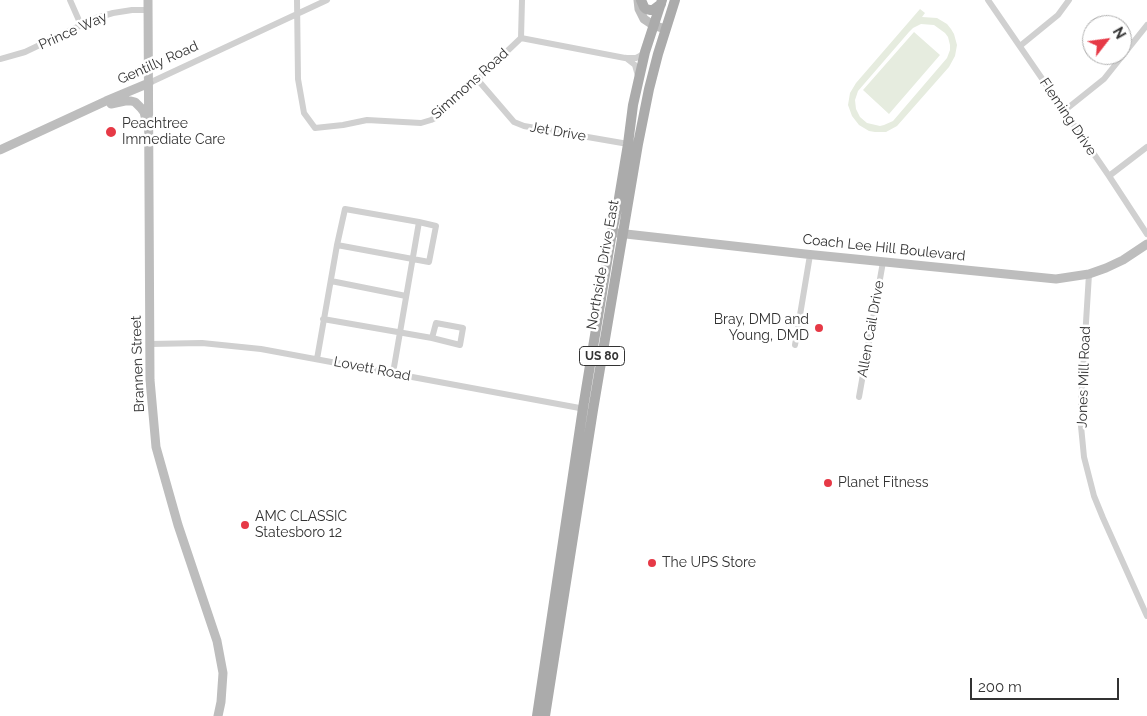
<!DOCTYPE html>
<html>
<head>
<meta charset="utf-8">
<style>
  body { margin:0 }
  #map { position:relative; width:1147px; height:716px; overflow:hidden; background:#fff; font-family:Raleway,sans-serif }
  canvas { display:block }
  .north { position:absolute; left:1082px; top:15px; width:50px; height:50px; box-sizing:border-box; background:#fff; border:1px solid #adadad; border-radius:50%; rotate:60deg; font-size:14px; font-weight:700; line-height:20px; text-align:center; color:#333 }
  .north::after { content:''; display:block; margin:auto; width:18px; height:22px; background:#e63946; clip-path:polygon(50% 0,100% 100%,50% 72%,0 100%) }
  .scale { position:absolute; left:970px; top:678px; width:149px; height:22px; box-sizing:border-box; border:2px solid #333; border-top:0; padding-left:6px; font-size:15px; line-height:18px; white-space:nowrap; color:#333; -webkit-text-stroke:4px #fff; paint-order:stroke }
</style>
</head>
<body>
<div id="map">
<canvas width="1147" height="716"></canvas>
<div class="north">N</div>
<div class="scale">200 m</div>
</div>
<script>
const c = document.querySelector('canvas').getContext('2d');
c.lineJoin = 'round';
function paint(path, color) { c.fillStyle = color; c.fill(path, 'evenodd'); }
const shape = rows => new Path2D(rows.map(r => 'M' + r).join(''));
function strokePath(path, color, width, dash) { c.strokeStyle = color; c.lineWidth = width; c.lineCap = dash ? 'butt' : 'round'; c.setLineDash(dash || []); c.stroke(path); }
function drawText(font, color, halo, rows, align = 'center') {
  c.font = font + ' Raleway,sans-serif'; c.lineWidth = 5; c.setLineDash([]); c.textBaseline = 'middle'; c.strokeStyle = halo; c.fillStyle = color; for (const [text, x, y, turn = 0] of rows) {
    c.save(); c.translate(x, y); c.rotate((+turn || 0) * Math.PI / 180); c.textAlign = isNaN(turn) ? turn : align; if (halo) c.strokeText(text, 0, 0); c.fillText(text, 0, 0); c.restore();
  }
}
paint(shape([
  [920,9,925,13,922,17,937,18,947,24,951,29,954,34,957,45,955,56,949,67,897,126,886,132,875,132,869,131,859,125,852,116,848,105,850,93,856,83],
  [921,24,934,25,945,33,948,37,950,45,950,50,947,58,893,121,884,125,880,126,867,123,860,117,856,109,855,100,858,91,909,32,913,28],
  [914,32,940,55,889,114,863,90]
]), '#e6ecdf');
strokePath(shape([
  [70,0,81,25],
  [297,0,298,79,304,113,315,128,343,125,367,120,421,123,431,120,439,116,521,38],
  [988,0,1109,176,1147,234],
  [521,38,625,58,636,58,640,56,644,53],
  [521,38,522,0],
  [1020,46,1058,15,1069,0],
  [626,58,635,65,638,76],
  [0,59,25,52,96,18,113,13,132,10,148,10],
  [477,79,514,122,524,126,628,144],
  [149,83,327,0],
  [1064,111,1104,79,1147,25],
  [1109,176,1147,147],
  [1089,274,1081,403,1081,426,1084,457,1094,496,1103,518,1147,616],
  [331,281,406,296],
  [323,319,432,338,460,345,463,328,436,323,432,338],
  [150,344,202,343,261,349,585,409],
  [795,345,810,255],
  [317,359,337,245,345,209,419,222,436,226,429,262,337,245],
  [393,373,419,222],
  [859,397,883,262]
]), '#d0d0d0', 6);
strokePath(shape([
  [148,0,150,380,156,447,178,525,217,641,223,673,221,702,218,716],
  [638,0,639,9,644,19,653,25,665,29],
  [111,104,125,101,131,101,135,102,141,108,144,112,146,120],
  [0,150,106,101,149,83],
  [617,233,805,254,1056,279,1089,274,1106,268,1123,260,1147,244]
]), '#bdbdbd', 9);
strokePath(shape([
  [641,0,644,7,646,9,650,10,653,10,661,4],
  [537,716,583,408,612,232,618,204,628,144,633,105,645,52,662,0],
  [545,716,593,410,638,144,649,89,658,54,675,0]
]), '#ababab', 10);
for (const [x, y, r, color] of [
  [111,132,6,"#e63946"],
  [819,328,5,"#e63946"],
  [828,483,5,"#e63946"],
  [245,525,5,"#e63946"],
  [652,563,5,"#e63946"]
]) { const dot = new Path2D(); dot.arc(x, y, r, 0, 2 * Math.PI); c.fillStyle = color; c.fill(dot); strokePath(dot, '#fff', 2); }
for (const [x, y, w] of [
  [602,356,45]
]) { const box = new Path2D(); box.roundRect(x - w / 2, y - 9.5, w, 19, 4); c.fillStyle = '#fff'; c.fill(box); strokePath(box, '#333', 1); }
drawText('bold 12px', '#333', null, [
  ["US 80",602,356]
]);
drawText('14px', '#333', '#fff', [
  ["Prince Way",73,31,-24],
  ["Gentilly Road",158,63,-24],
  ["Simmons Road",470,84,-42],
  ["Fleming Drive",1068,117,56],
  ["Jet Drive",558,132,10],
  ["Coach Lee Hill Boulevard",884,248,6],
  ["Northside Drive East",603,265,-80],
  ["Allen Cail Drive",871,329,-80],
  ["Brannen Street",138,364,-92],
  ["Lovett Road",372,369,11],
  ["Jones Mill Road",1084,377,-88]
]);
drawText('14px', '#333', '#fff', [
  ["Peachtree",122,124],
  ["Immediate Care",122,140],
  ["Bray, DMD and",809,320,"right"],
  ["Young, DMD",809,336,"right"],
  ["Planet Fitness",838,483],
  ["AMC CLASSIC",255,517],
  ["Statesboro 12",255,533],
  ["The UPS Store",662,563]
], 'left');
</script>
</body>
</html>
